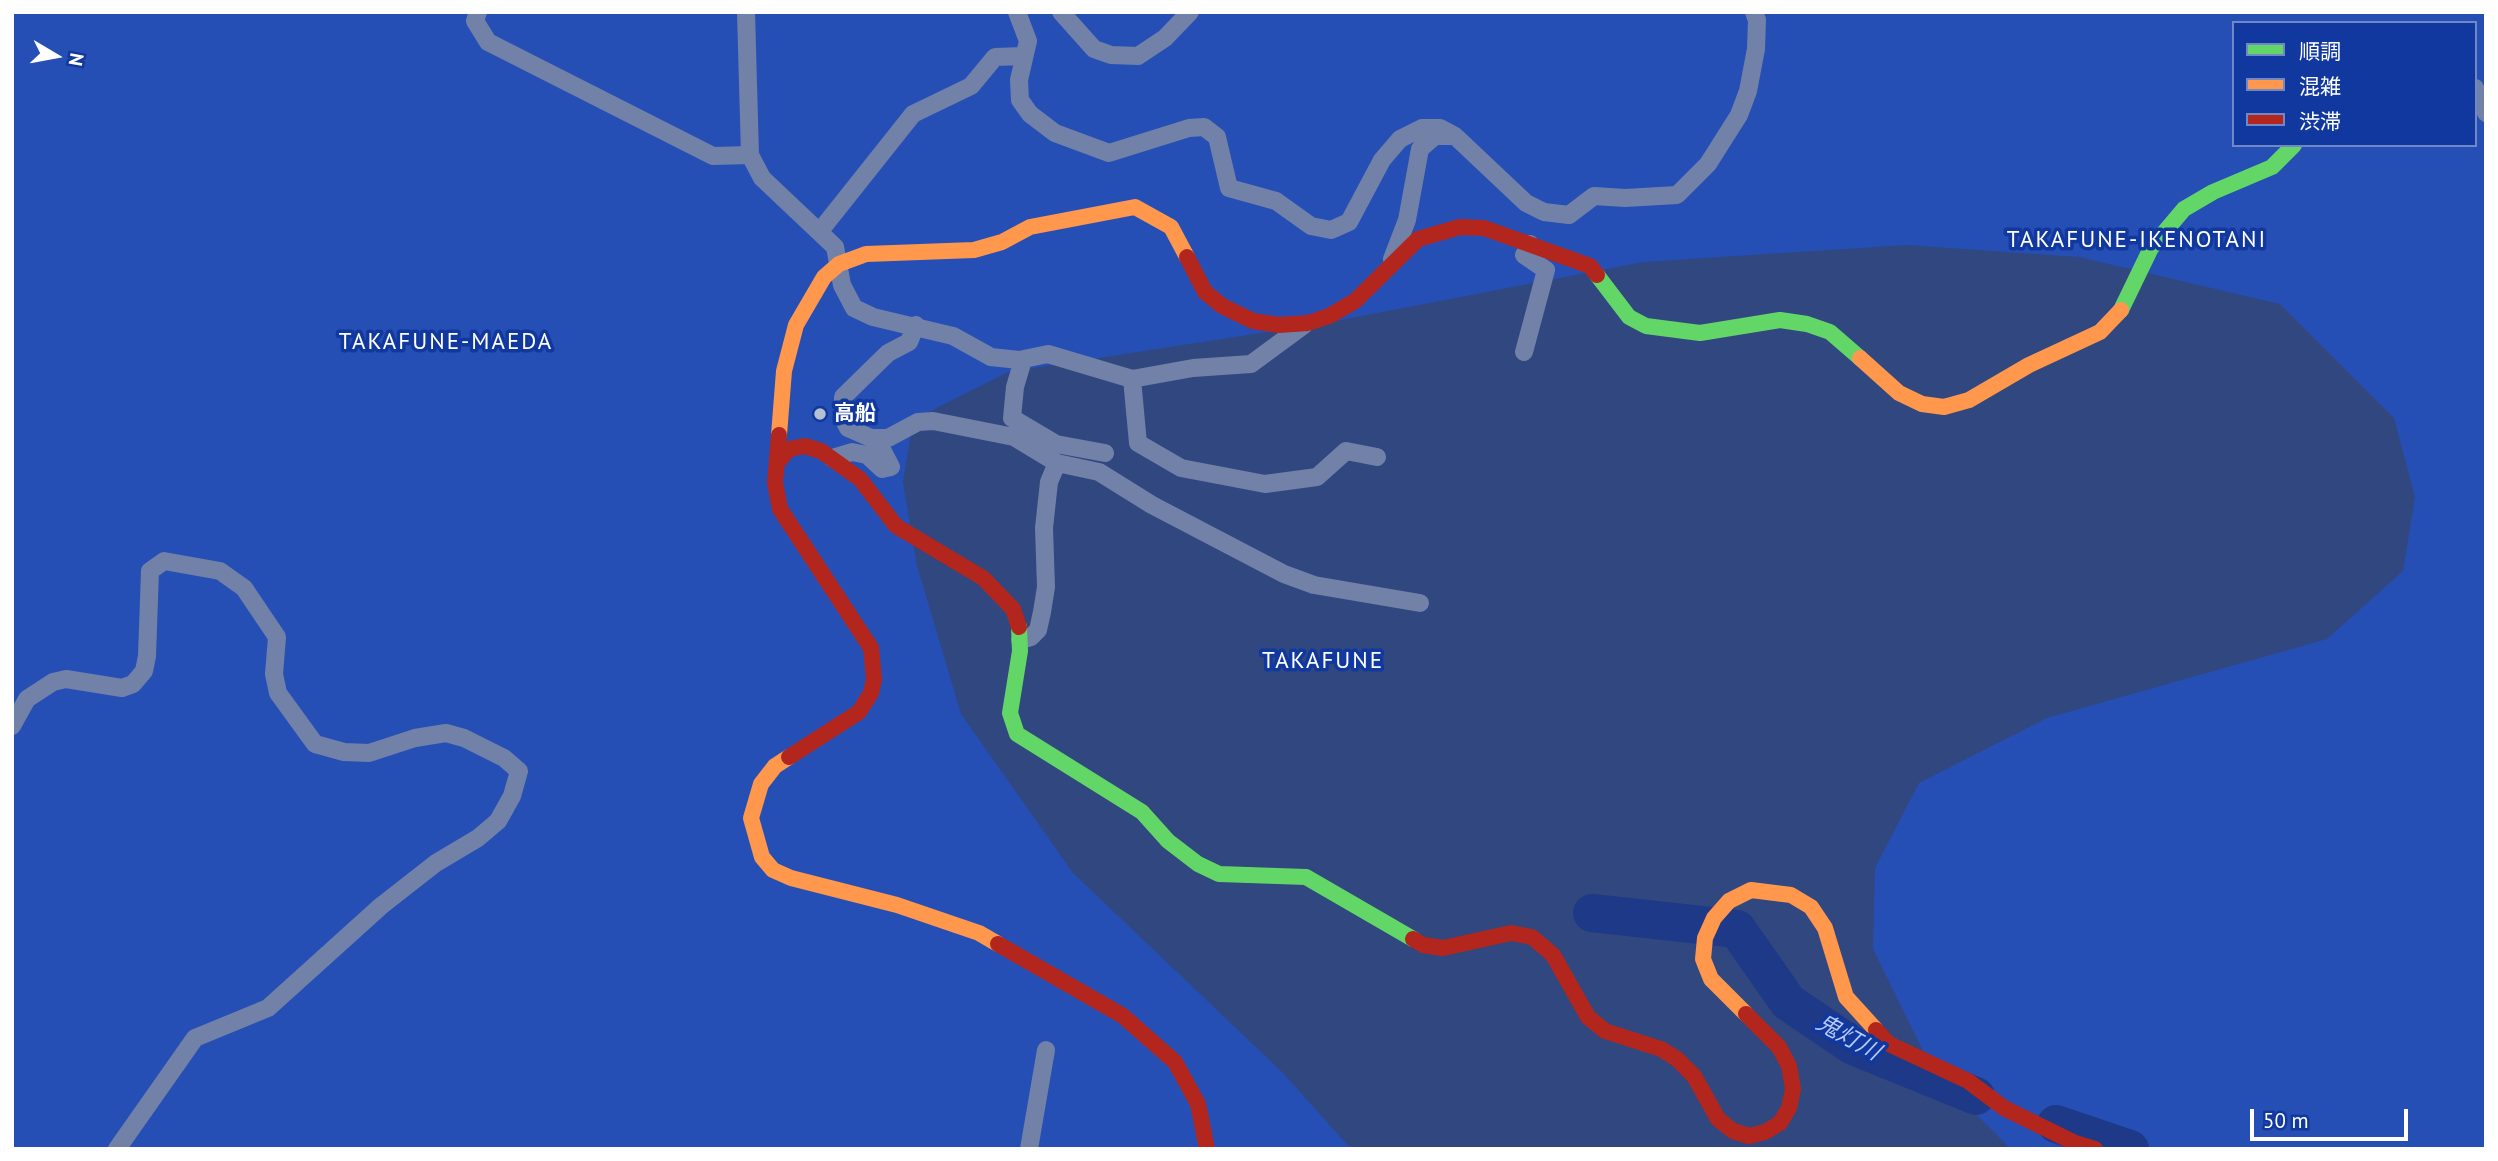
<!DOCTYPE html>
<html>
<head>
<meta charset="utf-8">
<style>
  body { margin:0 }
  #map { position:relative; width:2498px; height:1161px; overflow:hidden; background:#31477f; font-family:"PT Sans","Noto Sans JP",sans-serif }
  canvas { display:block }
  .frame { position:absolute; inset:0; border:14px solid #fff; pointer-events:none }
  .legend { position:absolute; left:2232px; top:21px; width:245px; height:126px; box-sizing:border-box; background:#11389f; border:2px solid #7088c5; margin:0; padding:9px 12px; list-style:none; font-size:21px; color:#fff }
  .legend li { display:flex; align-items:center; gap:14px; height:35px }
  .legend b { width:35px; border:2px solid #7088c5 }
  .north { position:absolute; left:21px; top:21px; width:70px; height:70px; -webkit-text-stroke:5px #11389f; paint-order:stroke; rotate:100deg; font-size:19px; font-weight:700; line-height:28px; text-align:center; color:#fff }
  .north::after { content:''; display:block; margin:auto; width:24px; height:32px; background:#fff; clip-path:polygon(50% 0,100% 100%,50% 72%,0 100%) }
  .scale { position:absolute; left:2250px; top:1109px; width:158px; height:32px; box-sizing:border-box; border:4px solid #fff; border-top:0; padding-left:9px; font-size:21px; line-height:24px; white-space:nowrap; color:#fff; -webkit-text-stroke:5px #11389f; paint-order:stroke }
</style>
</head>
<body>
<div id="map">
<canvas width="2498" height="1161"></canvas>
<div class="frame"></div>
<ul class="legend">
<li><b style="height:9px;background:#63d668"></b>順調</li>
<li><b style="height:9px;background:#ff974d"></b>混雑</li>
<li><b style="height:9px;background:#b3261e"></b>渋滞</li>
</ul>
<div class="north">N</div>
<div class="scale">50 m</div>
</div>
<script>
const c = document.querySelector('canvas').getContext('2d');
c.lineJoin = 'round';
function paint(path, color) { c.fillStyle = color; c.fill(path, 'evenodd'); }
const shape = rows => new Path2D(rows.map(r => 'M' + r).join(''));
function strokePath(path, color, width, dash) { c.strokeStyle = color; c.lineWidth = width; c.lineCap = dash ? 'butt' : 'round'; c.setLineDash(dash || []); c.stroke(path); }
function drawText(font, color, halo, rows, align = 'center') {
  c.font = font + ' "PT Sans","Noto Sans JP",sans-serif'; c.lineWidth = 7; c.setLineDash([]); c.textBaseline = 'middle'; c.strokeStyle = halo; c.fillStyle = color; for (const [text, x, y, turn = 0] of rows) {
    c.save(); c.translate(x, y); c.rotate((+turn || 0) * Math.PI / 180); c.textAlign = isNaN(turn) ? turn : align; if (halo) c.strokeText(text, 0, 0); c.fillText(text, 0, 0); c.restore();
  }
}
paint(shape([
  [12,12,2486,12,2486,1149,2011,1149,1933,1071,1873,949,1875,868,1919,783,2047,718,2327,639,2403,571,2415,497,2394,418,2280,304,2079,257,1907,245,1643,262,1325,323,1008,372,913,420,903,482,917,566,961,714,1073,873,1283,1073,1351,1149,12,1149],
  [2234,23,2475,23,2475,145,2234,145]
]), '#264fb5');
strokePath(shape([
  [1592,913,1737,929,1788,1002,1853,1046,1976,1096],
  [2056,1124,2130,1149]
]), '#1e3987', 38);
strokePath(shape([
  [478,12,475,21,488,42,713,156,750,155],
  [746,12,750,155,762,178,835,247,842,285,854,308,873,317,953,336,991,357,1019,360,1048,354,1132,379,1193,368,1251,364,1304,325],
  [1017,12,1028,41,1019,80,1020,100,1030,114,1055,133,1109,153,1189,128,1204,127,1217,137,1229,188,1276,201,1311,226,1331,230,1349,222,1382,160,1400,139,1422,128,1440,128,1455,136],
  [1061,12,1094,49,1111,55,1138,56,1165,38,1190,12],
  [2475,88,2486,113],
  [820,231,913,114,971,86,995,57,1023,56],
  [1392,259,1407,220,1420,149,1435,136,1455,136,1526,203,1544,212,1569,215,1594,196,1625,198,1677,195,1708,164,1739,115,1748,91,1756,49,1757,20,1754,12],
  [916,325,909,342,888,353,843,397,843,418,848,428,871,438,888,438,918,422,933,421,1014,437,1057,463,1099,472,1152,505,1284,574,1314,585,1420,603],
  [1524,352,1546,270,1524,255,1530,244],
  [1023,360,1015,387,1012,418,1056,444,1105,453],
  [1132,379,1138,443,1181,468,1265,484,1317,477,1346,451,1377,457],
  [832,458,852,452,867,455,882,469,891,467,876,438],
  [1020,640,1031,637,1038,630,1042,612,1046,587,1044,528,1049,482,1057,463],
  [12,726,27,699,53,682,66,679,122,688,133,684,144,671,147,656,150,571,164,561,220,571,244,588,277,637,274,674,278,693,315,744,344,752,369,753,415,738,446,733,464,738,504,758,519,771,512,796,498,821,478,838,436,863,381,906,268,1008,195,1038,117,1149],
  [1029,1149,1046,1050]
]), '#7281a8', 18);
strokePath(shape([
  [1597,275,1629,317,1646,326,1700,333,1780,320,1807,324,1830,332,1860,358],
  [2121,310,2151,248,2184,209,2213,192,2272,167,2294,145],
  [1019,627,1020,651,1010,713,1017,734,1142,812,1168,841,1198,864,1219,874,1306,877,1413,939]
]), '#63d668', 16);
strokePath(shape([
  [1860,358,1899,393,1922,404,1944,407,1969,400,2029,365,2100,332,2121,310],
  [779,435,784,371,796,325,824,277,839,264,866,254,974,250,1002,242,1030,227,1135,207,1171,227,1187,257],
  [789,757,775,766,761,784,751,818,762,857,773,870,791,878,897,905,979,933,998,944],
  [1746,1014,1711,979,1703,959,1705,938,1714,918,1729,901,1751,890,1791,895,1811,907,1825,928,1846,997,1876,1030]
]), '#ff974d', 16);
strokePath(shape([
  [1187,257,1205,292,1222,306,1253,321,1279,325,1308,323,1329,316,1355,301,1418,239,1460,227,1484,228,1590,266,1597,275],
  [779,435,775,483,780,509,871,648,874,679,871,693,859,712,789,757],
  [777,463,789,449,805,446,821,451,860,479,896,526,983,578,1013,609,1019,627],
  [1413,939,1423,945,1443,948,1511,933,1532,937,1553,955,1588,1017,1605,1031,1661,1049,1677,1059,1694,1076,1718,1119,1733,1131,1749,1136,1765,1132,1780,1123,1789,1108,1793,1089,1789,1066,1779,1047,1746,1014],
  [998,944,1123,1016,1175,1062,1198,1104,1207,1149],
  [1876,1030,1889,1044,1968,1081,2004,1108,2075,1143,2095,1149]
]), '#b3261e', 16);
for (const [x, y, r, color] of [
  [820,414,7,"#b7bfd2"]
]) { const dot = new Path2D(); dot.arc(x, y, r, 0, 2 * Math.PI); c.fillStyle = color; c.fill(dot); strokePath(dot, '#11389f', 2.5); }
drawText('bold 21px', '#fff', '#11389f', [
  ["高船",834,414]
], 'left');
c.letterSpacing = '2px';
drawText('23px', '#fff', '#11389f', [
  ["TAKAFUNE-IKENOTANI",2137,240],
  ["TAKAFUNE-MAEDA",446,342],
  ["TAKAFUNE",1323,661]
]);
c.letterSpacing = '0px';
drawText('italic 23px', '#b5cafb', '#11389f', [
  ["鬼灯川",1848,1038,29]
]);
</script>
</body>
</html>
